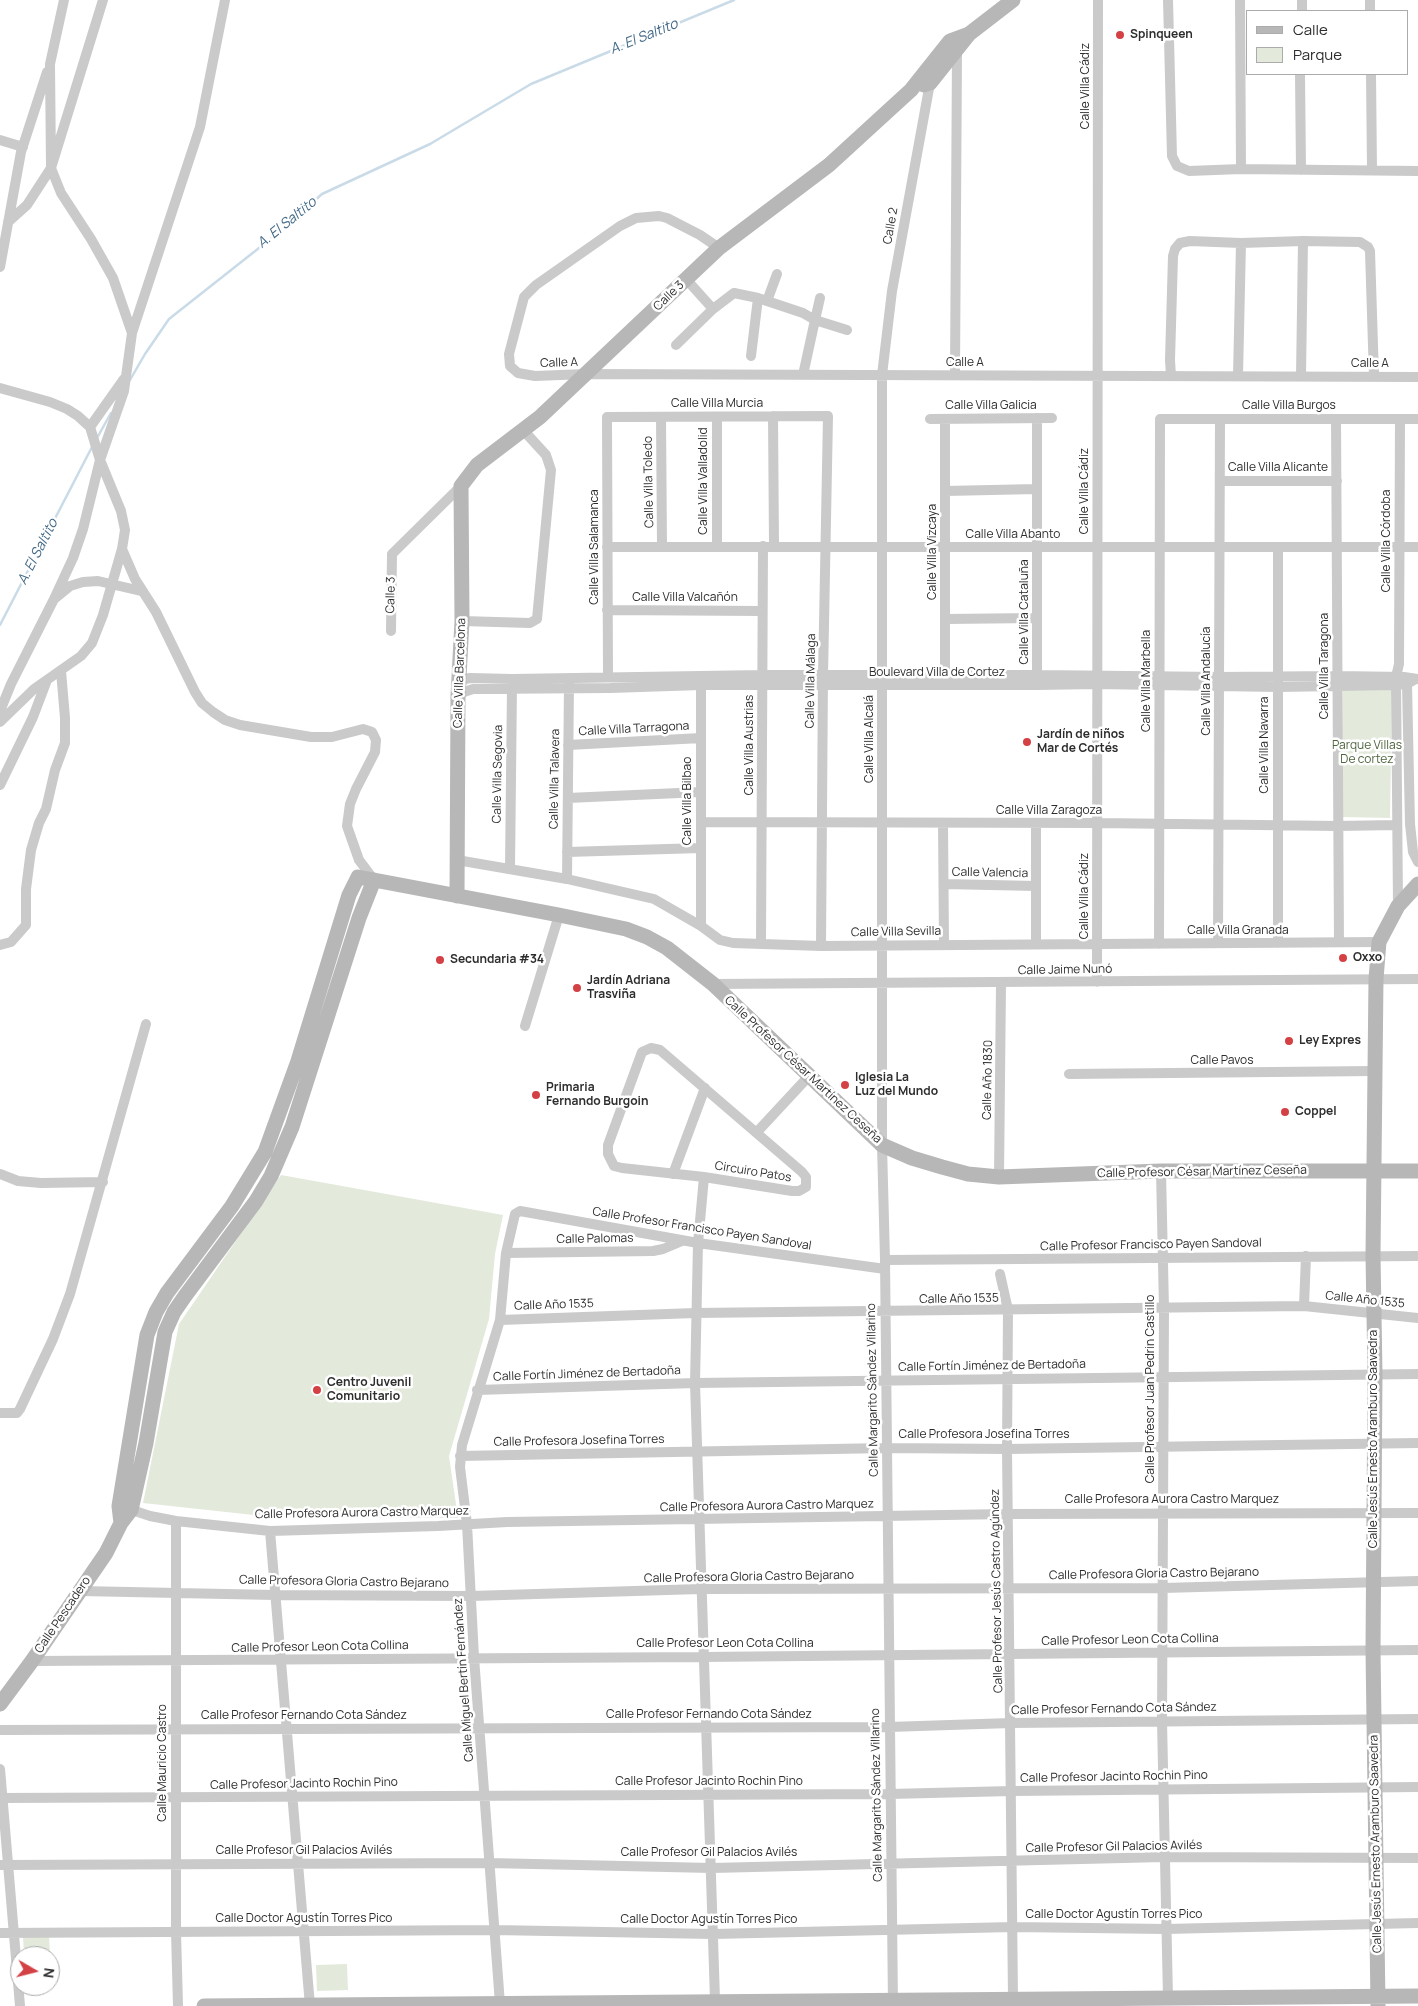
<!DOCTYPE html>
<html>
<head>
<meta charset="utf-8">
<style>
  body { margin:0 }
  #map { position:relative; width:1418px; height:2006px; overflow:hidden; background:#fff; font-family:Manrope,sans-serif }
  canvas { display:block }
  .legend { position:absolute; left:1246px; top:10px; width:162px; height:65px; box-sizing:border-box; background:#fff; border:1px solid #ababab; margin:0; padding:6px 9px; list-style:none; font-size:15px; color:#2d2d2d }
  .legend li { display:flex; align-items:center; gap:10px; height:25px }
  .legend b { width:25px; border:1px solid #ababab }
  .north { position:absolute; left:10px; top:1946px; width:50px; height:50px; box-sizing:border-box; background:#fff; border:1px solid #ababab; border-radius:50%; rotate:98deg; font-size:14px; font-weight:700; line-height:20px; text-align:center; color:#2d2d2d }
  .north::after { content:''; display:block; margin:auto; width:18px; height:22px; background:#d34145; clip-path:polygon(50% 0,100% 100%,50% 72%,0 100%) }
</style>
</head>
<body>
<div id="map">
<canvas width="1418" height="2006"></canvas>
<ul class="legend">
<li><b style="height:6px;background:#b7b7b7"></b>Calle</li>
<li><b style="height:14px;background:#e3eadc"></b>Parque</li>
</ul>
<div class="north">N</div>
</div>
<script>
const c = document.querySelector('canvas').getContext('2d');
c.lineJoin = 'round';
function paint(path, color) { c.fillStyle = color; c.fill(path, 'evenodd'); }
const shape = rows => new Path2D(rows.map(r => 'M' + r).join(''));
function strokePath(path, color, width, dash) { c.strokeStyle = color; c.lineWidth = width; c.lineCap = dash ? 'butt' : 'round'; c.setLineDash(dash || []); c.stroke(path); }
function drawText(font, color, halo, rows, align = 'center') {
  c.font = font + ' Manrope,sans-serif'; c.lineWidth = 5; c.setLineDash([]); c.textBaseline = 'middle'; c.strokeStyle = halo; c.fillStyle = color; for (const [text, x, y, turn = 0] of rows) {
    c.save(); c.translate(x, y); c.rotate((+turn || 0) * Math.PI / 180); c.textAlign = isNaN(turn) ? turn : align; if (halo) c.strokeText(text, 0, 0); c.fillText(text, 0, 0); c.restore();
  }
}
paint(shape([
  [1343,688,1392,689,1390,818,1342,817],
  [281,1175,503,1215,495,1254,489,1319,449,1456,458,1518,272,1517,143,1503,179,1324],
  [49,1934,50,1956,24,1956,23,1936],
  [347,1964,348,1990,317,1991,316,1965]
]), '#e3eadc');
strokePath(shape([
  [130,380,145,354,169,319,278,233,322,194,430,144,531,84,734,0],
  [97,438,111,413],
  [0,625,93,445]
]), '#cadbe8', 2.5);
strokePath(shape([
  [103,0,51,168,61,193,91,239,113,278,132,333],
  [1168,0,1172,156,1177,166,1189,171,1241,169,1418,171],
  [1240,0,1241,169],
  [1370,0,1370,11],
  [1302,11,1302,0],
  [1300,74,1301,170],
  [1371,74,1372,170],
  [0,140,23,147],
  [8,222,27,205,51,168,50,64,64,0],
  [719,248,700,235,667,218,659,216,636,218,620,226,536,285,524,297,509,354,510,366,518,373,535,376,586,374,1418,377],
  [0,267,21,152,47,72],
  [686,279,713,309],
  [820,298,815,320,847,330],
  [767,301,777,274],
  [676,345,713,309,734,293,758,298,803,313,815,320,803,375],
  [751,356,758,298],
  [955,375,957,51],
  [1171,376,1170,360,1173,256,1175,249,1180,243,1190,241,1241,243,1303,241,1360,242,1368,247,1370,251,1374,377],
  [1238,376,1241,243],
  [1301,376,1303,241],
  [0,388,50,402,67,409,78,416,90,427,100,460,121,511,125,530,122,549,103,615,92,643,81,656,34,689,0,722],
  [773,416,774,545],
  [661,417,662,547],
  [1037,418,1037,680],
  [930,419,1052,418],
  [1336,419,1339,942],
  [90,427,124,379],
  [1220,481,1337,481],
  [945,491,1037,489],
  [717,546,717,417],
  [607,547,1418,547],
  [122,549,135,579,156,612,195,692,202,703,213,712,225,720,240,725,311,737,332,737,363,729,372,732,376,740,375,752,356,789,350,804,347,826,359,860,374,880],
  [54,599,73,558,83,529,100,460,124,391,132,333,200,127,225,0],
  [607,610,762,611],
  [945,619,1037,618],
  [462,621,530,623,537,619,551,470,546,455,524,431],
  [391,631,392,554,461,486],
  [608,677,607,417,828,416,823,676,821,946],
  [701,679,701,926],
  [1405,679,1407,684,1410,824,1413,852,1418,862],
  [945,682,945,419],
  [459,685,465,679,470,678,512,679,763,675,1037,675,1219,677,1337,676,1404,677,1418,679],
  [458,696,464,692,473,689,610,688,701,685,1037,685,1097,684,1278,687,1396,685,1407,684,1416,679],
  [0,711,11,684,54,599,70,586,83,582,98,581,141,591],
  [568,745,701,738],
  [0,785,33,717,47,680],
  [568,798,701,792],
  [701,822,1098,823,1338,826,1396,825],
  [1036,823,1036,943],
  [943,824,944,944],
  [567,852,701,848],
  [457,860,567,879,654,899,701,926,720,940,733,943,821,946,1379,942],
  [510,869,512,685],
  [567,879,569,683],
  [944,884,1036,886],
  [1398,906,1396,677,1399,664,1400,419],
  [1218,943,1220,419],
  [1278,943,1278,547],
  [761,944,763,546],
  [1159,944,1160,419,1418,419],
  [0,945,11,942,26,925,26,889,31,850,39,823,46,809,55,770,65,743,65,718,61,671],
  [1097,982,1098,0],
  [713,984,1418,979],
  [525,1026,559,915],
  [651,1048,660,1050,802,1172,806,1177,806,1187,799,1191,792,1191,704,1177,622,1168,614,1166,608,1154,608,1145,642,1052,651,1048],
  [1069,1074,1375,1071],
  [757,1132,809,1076],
  [1161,1171,1164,1309,1162,1721,1168,1998],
  [0,1174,18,1181,41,1183,103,1182],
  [673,1174,705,1088],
  [704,1177,698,1243,695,1383,715,2000],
  [999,1177,1001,983],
  [506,1253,653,1251,663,1249,682,1241],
  [885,1260,1418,1256],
  [1000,1274,1008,1310,1007,1449,1013,1998],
  [1304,1306,1306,1256],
  [500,1320,695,1313,1304,1306,1418,1318],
  [477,1390,695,1383,1418,1374],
  [0,1413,17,1413,20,1409,53,1339,70,1294,146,1024],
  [460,1456,886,1448,1007,1449,1418,1443],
  [126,1508,150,1516,176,1521,270,1531,438,1526,507,1522,1008,1514,1418,1513],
  [176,1521,176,1932,178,2006],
  [270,1531,310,2006],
  [80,1591,275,1595,471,1596,700,1589,1163,1588,1418,1581],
  [32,1661,703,1657,1418,1650],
  [0,1730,889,1727,1011,1723,1418,1719],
  [0,1769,20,2006],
  [0,1798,889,1794,1012,1791,1418,1787],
  [0,1865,489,1863,712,1868,1164,1857,1418,1858],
  [0,1933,494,1930,713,1934,1013,1927,1166,1929,1418,1923],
  [500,2004,474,1657,467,1524,460,1467,462,1445,500,1320,506,1253,515,1214,520,1211,698,1243,885,1269],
  [893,2005,885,1260,882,1145,882,375,892,291,930,83]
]), '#cacaca', 10);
strokePath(shape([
  [924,85,930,83,969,34],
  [457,896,458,696,462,621,461,486,477,465,540,417,719,248,829,165,911,90,950,41,969,34,1013,0],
  [121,1523,119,1506,147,1335,156,1312,167,1293,232,1206,265,1152,298,1061,349,895,358,877,559,915,626,929,647,937,667,948,713,984,882,1145,912,1158,942,1167,968,1174,999,1177,1161,1171,1418,1171],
  [0,1704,32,1661,106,1553,121,1523,131,1510,146,1443,165,1332,174,1312,185,1296,256,1201,271,1176,292,1127,359,918,374,880],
  [1378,2005,1373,1650,1375,1374,1373,1255,1376,979,1379,942,1398,906,1418,884],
  [204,2006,1418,1996]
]), '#b7b7b7', 15);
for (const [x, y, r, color] of [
  [1120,35,5,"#d34145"],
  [1027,742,5,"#d34145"],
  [1343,958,5,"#d34145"],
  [440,960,5,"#d34145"],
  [577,988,5,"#d34145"],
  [1289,1041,5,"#d34145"],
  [845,1085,5,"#d34145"],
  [536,1095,5,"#d34145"],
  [1285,1112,5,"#d34145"],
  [317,1390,5,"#d34145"]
]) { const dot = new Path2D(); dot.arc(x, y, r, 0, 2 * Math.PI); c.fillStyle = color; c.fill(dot); strokePath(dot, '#fff', 2); }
drawText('bold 12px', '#2d2d2d', '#fff', [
  ["Spinqueen",1130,35],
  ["Jardín de niños",1037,735],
  ["Mar de Cortés",1037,749],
  ["Oxxo",1353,958],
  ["Secundaria #34",450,960],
  ["Jardín Adriana",587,981],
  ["Trasviña",587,995],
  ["Ley Expres",1299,1041],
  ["Iglesia La",855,1078],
  ["Luz del Mundo",855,1092],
  ["Primaria",546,1088],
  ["Fernando Burgoin",546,1102],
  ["Coppel",1295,1112],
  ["Centro Juvenil",327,1383],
  ["Comunitario",327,1397]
], 'left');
drawText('12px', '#2d2d2d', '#fff', [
  ["Calle Villa Cádiz",1086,86,-90],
  ["Calle 2",891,226,-80],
  ["Calle 3",669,296,-44],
  ["Calle A",559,363,-2],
  ["Calle A",965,363],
  ["Calle A",1370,364],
  ["Calle Villa Murcia",717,404],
  ["Calle Villa Galicia",991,406],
  ["Calle Villa Burgos",1289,406],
  ["Calle Villa Alicante",1278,468],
  ["Calle Villa Valladolid",704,481,-90],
  ["Calle Villa Toledo",649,482,-91],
  ["Calle Villa Cádiz",1085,491,-90],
  ["Calle Villa Abanto",1013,535],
  ["Calle Villa Córdoba",1387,541,-90],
  ["Calle Villa Salamanca",595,547,-90],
  ["Calle Villa Vizcaya",933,552,-90],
  ["Calle 3",391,595,-89],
  ["Calle Villa Valcañón",685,598],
  ["Calle Villa Cataluña",1025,612,-90],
  ["Calle Villa Taragona",1325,666,-90],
  ["Calle Villa Barcelona",460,673,-88],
  ["Boulevard Villa de Cortez",937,673],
  ["Calle Villa Málaga",811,681,-89],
  ["Calle Villa Marbella",1147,681,-90],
  ["Calle Villa Andalucía",1207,681,-90],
  ["Calle Villa Tarragona",634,729,-3],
  ["Calle Villa Alcalá",870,739,-90],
  ["Calle Villa Austrias",750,745,-90],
  ["Calle Villa Navarra",1265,745,-90],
  ["Calle Villa Segovia",498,774,-89],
  ["Calle Villa Talavera",555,779,-89],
  ["Calle Villa Bilbao",688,801,-90],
  ["Calle Villa Zaragoza",1049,811],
  ["Calle Valencia",990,873,1],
  ["Calle Villa Cádiz",1085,896,-90],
  ["Calle Villa Granada",1238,931],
  ["Calle Villa Sevilla",896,932,-1],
  ["Calle Jaime Nunó",1065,970,-1],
  ["Calle Pavos",1222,1061],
  ["Calle Profesor César Martínez Ceseña",803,1070,43],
  ["Calle Año 1830",988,1080,-89],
  ["Circuiro Patos",753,1172,9],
  ["Calle Profesor César Martínez Ceseña",1202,1172,-1],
  ["Calle Profesor Francisco Payen Sandoval",702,1229,9],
  ["Calle Palomas",595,1239,-1],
  ["Calle Profesor Francisco Payen Sandoval",1151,1245,-1],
  ["Calle Año 1535",959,1299,-1],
  ["Calle Año 1535",1365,1300,6],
  ["Calle Año 1535",554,1305,-2],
  ["Calle Fortín Jiménez de Bertadoña",992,1366,-1],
  ["Calle Fortín Jiménez de Bertadoña",587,1374,-2],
  ["Calle Profesor Juan Pedrin Castillo",1151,1389,-90],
  ["Calle Margarito Sández Villarino",873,1390,-91],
  ["Calle Profesora Josefina Torres",984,1435],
  ["Calle Jesús Ernesto Aramburo Saavedra",1374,1439,-90],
  ["Calle Profesora Josefina Torres",579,1441,-1],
  ["Calle Profesora Aurora Castro Marquez",1172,1500],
  ["Calle Profesora Aurora Castro Marquez",767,1506,-1],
  ["Calle Profesora Aurora Castro Marquez",362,1513,-1],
  ["Calle Profesora Gloria Castro Bejarano",1154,1574,-1],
  ["Calle Profesora Gloria Castro Bejarano",749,1577,-1],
  ["Calle Profesora Gloria Castro Bejarano",344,1582,1],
  ["Calle Profesor Jesús Castro Agúndez",997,1591,-91],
  ["Calle Pescadero",63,1615,-56],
  ["Calle Profesor Leon Cota Collina",1130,1640,-1],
  ["Calle Profesor Leon Cota Collina",725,1644],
  ["Calle Profesor Leon Cota Collina",320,1647,-1],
  ["Calle Miguel Bertín Fernández",464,1680,-94],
  ["Calle Profesor Fernando Cota Sández",1114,1709,-1],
  ["Calle Profesor Fernando Cota Sández",709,1715],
  ["Calle Profesor Fernando Cota Sández",304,1716],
  ["Calle Mauricio Castro",163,1763,-90],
  ["Calle Profesor Jacinto Rochin Pino",1114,1777,-1],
  ["Calle Profesor Jacinto Rochin Pino",709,1782],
  ["Calle Profesor Jacinto Rochin Pino",304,1784,-1],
  ["Calle Margarito Sández Villarino",877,1795,-91],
  ["Calle Jesús Ernesto Aramburo Saavedra",1376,1844,-91],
  ["Calle Profesor Gil Palacios Avilés",1114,1847,-1],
  ["Calle Profesor Gil Palacios Avilés",304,1851],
  ["Calle Profesor Gil Palacios Avilés",709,1853],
  ["Calle Doctor Agustín Torres Pico",1114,1915],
  ["Calle Doctor Agustín Torres Pico",304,1919],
  ["Calle Doctor Agustín Torres Pico",709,1920]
]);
drawText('12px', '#4f653f', '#fff', [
  ["Parque Villas",1367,746],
  ["De cortez",1367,760]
]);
drawText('italic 14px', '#446a87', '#fff', [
  ["A. El Saltito",644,37,-22],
  ["A. El Saltito",287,223,-39],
  ["A. El Saltito",38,552,-63]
]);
</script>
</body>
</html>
